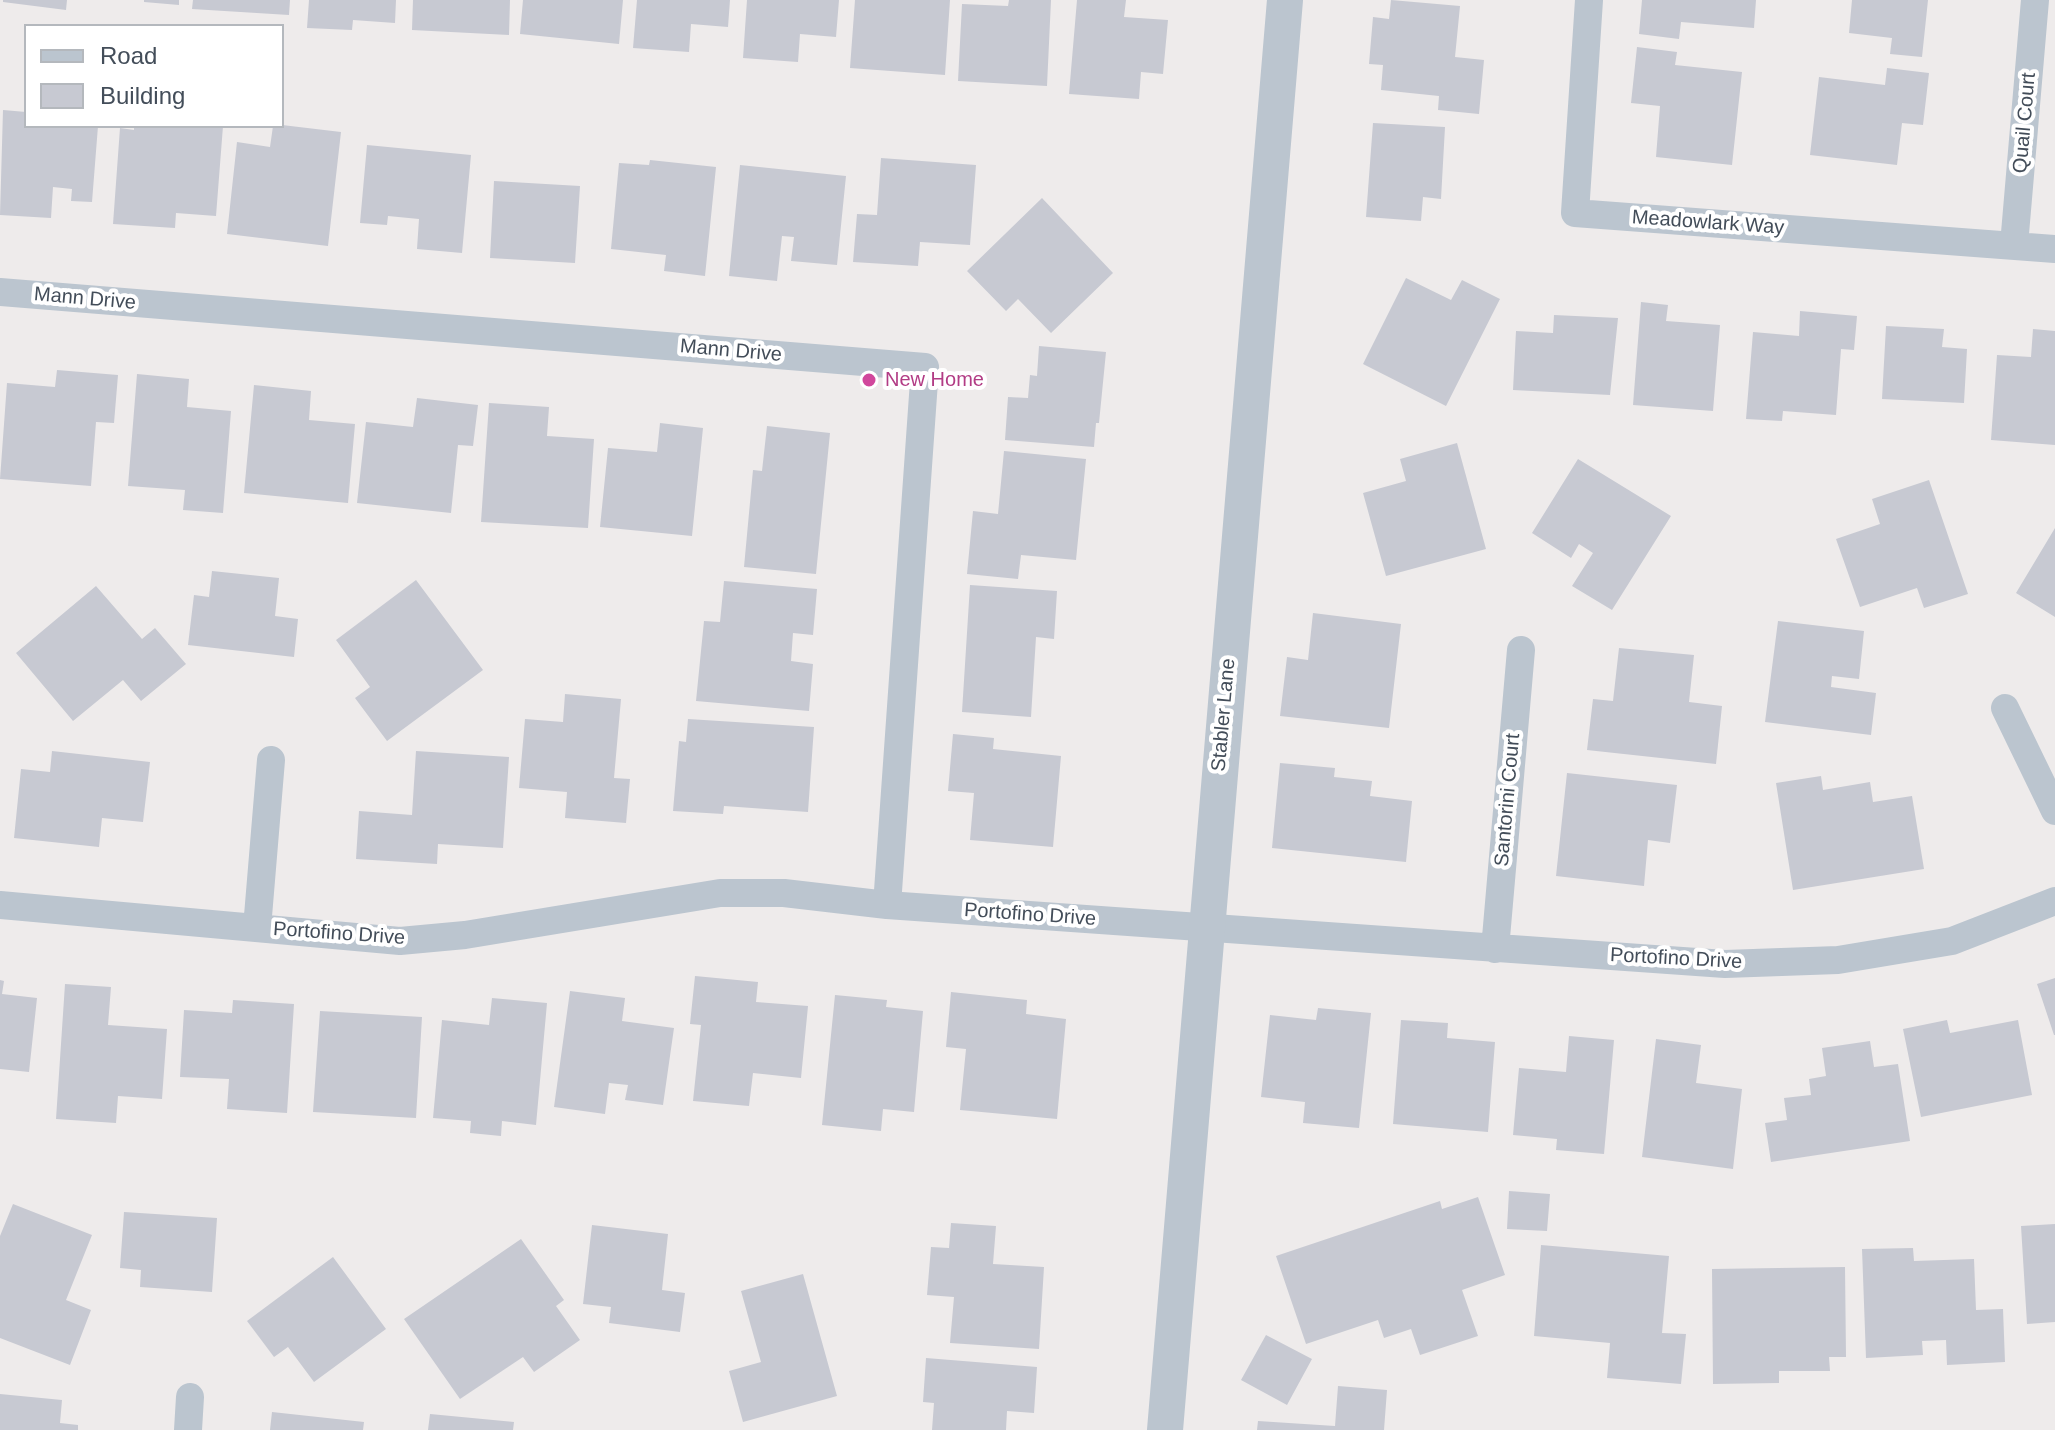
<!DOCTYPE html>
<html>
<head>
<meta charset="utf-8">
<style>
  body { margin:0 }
  #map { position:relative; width:2055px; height:1430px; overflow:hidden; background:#eeebeb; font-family:Helvetica,sans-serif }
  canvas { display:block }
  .legend { position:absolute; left:24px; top:24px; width:260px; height:104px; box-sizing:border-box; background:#fff; border:2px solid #b4b8bd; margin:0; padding:10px 14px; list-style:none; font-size:24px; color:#434d59 }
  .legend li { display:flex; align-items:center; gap:16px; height:40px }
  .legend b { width:40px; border:2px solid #b4b8bd }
</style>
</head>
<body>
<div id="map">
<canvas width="2055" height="1430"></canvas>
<ul class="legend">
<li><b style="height:10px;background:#bbc5cf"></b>Road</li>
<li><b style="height:22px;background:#c7c9d2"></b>Building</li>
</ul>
</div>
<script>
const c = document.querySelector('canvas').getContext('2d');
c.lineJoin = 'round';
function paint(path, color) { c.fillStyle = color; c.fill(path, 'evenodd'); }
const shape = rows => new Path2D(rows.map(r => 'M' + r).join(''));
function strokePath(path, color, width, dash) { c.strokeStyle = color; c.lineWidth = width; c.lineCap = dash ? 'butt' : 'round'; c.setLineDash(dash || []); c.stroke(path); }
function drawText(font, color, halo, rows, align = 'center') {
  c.font = font + ' Helvetica,sans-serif'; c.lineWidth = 8; c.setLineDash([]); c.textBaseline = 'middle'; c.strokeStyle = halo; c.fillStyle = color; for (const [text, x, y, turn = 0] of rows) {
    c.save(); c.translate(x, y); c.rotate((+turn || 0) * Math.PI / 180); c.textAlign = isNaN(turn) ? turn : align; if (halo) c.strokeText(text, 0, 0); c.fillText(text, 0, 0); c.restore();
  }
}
paint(shape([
  [3,0,67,0,66,10,3,2],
  [144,0,179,0,179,5,144,2],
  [193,0,290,0,289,15,192,9],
  [309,0,396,0,395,23,353,20,352,30,307,28],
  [413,0,510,0,509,35,412,30],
  [523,0,623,0,619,44,520,34],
  [637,0,730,0,728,27,691,24,689,52,633,48],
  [747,0,839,0,836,37,800,34,798,62,743,58],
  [855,0,950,0,945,75,850,68],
  [1009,0,1051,0,1047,86,958,81,962,4,1008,6],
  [1077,0,1126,0,1124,17,1168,20,1163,74,1141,72,1139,99,1069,94],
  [1391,0,1460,6,1455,57,1484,60,1479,114,1438,110,1439,96,1381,90,1383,65,1369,64,1373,17,1389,19],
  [1642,0,1756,0,1754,28,1681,22,1679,39,1639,34],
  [1852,0,1928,0,1922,57,1890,54,1892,38,1849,33],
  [1637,47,1677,52,1675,65,1742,72,1732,165,1656,157,1660,106,1631,103],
  [1887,68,1929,73,1923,125,1902,123,1897,165,1810,155,1819,77,1885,85],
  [3,110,26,112,26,126,98,126,92,202,71,201,72,189,53,187,51,218,0,215],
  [1373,123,1445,127,1441,199,1423,197,1421,221,1366,217],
  [282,125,341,132,328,246,227,234,237,142,270,147,273,126],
  [134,126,223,126,216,216,176,213,175,228,113,224,120,128,134,130],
  [367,145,471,155,462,253,417,249,419,219,388,216,387,225,360,223],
  [881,158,976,165,970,245,920,242,918,266,853,262,857,214,877,215],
  [650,160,716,167,705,276,664,271,666,255,611,249,619,163,649,165],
  [740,165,846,176,837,265,791,261,794,237,782,236,777,281,729,276],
  [494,181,580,186,575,263,490,258],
  [1042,198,1113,273,1051,333,1018,299,1006,311,967,271],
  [1406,278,1451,300,1462,280,1500,299,1446,406,1363,364],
  [1641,302,1668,305,1666,321,1720,325,1713,411,1633,405],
  [1800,311,1857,316,1854,350,1841,349,1836,415,1783,411,1782,421,1746,419,1753,332,1799,336],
  [1554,315,1618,318,1610,395,1513,390,1516,331,1553,333],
  [1886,326,1944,329,1942,347,1967,349,1964,403,1882,399],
  [2033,329,2055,331,2055,445,1991,440,1997,355,2031,357],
  [1039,346,1106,352,1099,423,1096,423,1094,447,1005,440,1008,397,1028,398,1030,375,1037,376],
  [57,370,118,375,114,423,96,422,91,486,0,479,7,383,55,387],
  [137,374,189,379,187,407,231,411,223,513,183,510,185,490,128,486],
  [254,385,311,391,309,420,355,424,348,503,244,493],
  [417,398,478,405,473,446,458,445,451,513,357,503,366,422,413,427],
  [489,403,549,407,547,436,594,439,588,528,481,522],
  [660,423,703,428,692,536,600,527,608,448,657,452],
  [767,426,830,433,816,574,744,567,753,470,762,471],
  [1457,443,1486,549,1386,576,1363,493,1406,481,1400,459],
  [1004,451,1086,459,1076,560,1021,555,1018,579,967,574,973,511,998,514],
  [1578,459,1671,516,1612,610,1572,586,1593,553,1579,544,1571,558,1532,533],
  [1929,480,1968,594,1924,608,1917,588,1860,607,1836,539,1880,524,1872,499],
  [2055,528,2055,617,2016,593],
  [212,571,279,578,275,616,298,619,294,657,188,645,194,595,209,597],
  [416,580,483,670,387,741,355,698,370,687,336,640],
  [724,581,817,589,813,635,793,633,791,661,813,664,809,711,696,701,704,621,720,622],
  [970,585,1057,591,1054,639,1036,637,1031,717,962,712],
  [96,586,142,639,155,628,186,664,141,701,123,680,73,721,16,653],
  [1313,613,1401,624,1389,728,1280,716,1287,657,1308,660],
  [1778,621,1864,631,1859,679,1832,676,1831,687,1876,693,1871,735,1765,722],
  [1619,648,1694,655,1689,702,1722,706,1716,764,1587,750,1593,699,1613,701],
  [565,694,621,699,614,778,630,779,626,823,565,818,567,792,519,788,525,719,563,722],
  [688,719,814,727,808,812,724,806,723,814,673,811,679,741,686,742],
  [953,734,994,738,993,749,1061,756,1053,847,970,840,974,793,948,791],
  [52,751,150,762,143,822,102,818,99,847,14,838,21,769,50,772],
  [416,751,509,757,503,848,438,844,437,864,356,859,359,811,412,815],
  [1280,763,1335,768,1334,777,1372,781,1370,796,1412,801,1406,862,1272,848],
  [1567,773,1677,785,1670,843,1648,840,1644,886,1556,876],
  [1821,776,1823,790,1870,782,1873,802,1912,796,1924,869,1793,890,1776,783],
  [695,976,758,982,756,1002,808,1006,801,1078,753,1073,749,1106,693,1101,701,1025,690,1024],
  [2055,978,2055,1035,2054,1035,2037,984],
  [0,980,4,981,2,994,37,998,29,1072,0,1069],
  [65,984,111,987,108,1025,167,1029,162,1099,118,1096,116,1123,56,1119],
  [570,991,625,998,622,1021,674,1028,663,1105,625,1100,628,1085,609,1083,605,1114,554,1107],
  [951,992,1027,1000,1026,1014,1066,1019,1057,1119,960,1110,966,1049,946,1047],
  [835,995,887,1000,886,1007,923,1011,914,1112,883,1109,881,1131,822,1125],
  [492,998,547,1003,536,1125,502,1121,501,1136,470,1133,471,1121,433,1118,442,1020,489,1025],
  [233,1000,294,1004,287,1113,227,1109,229,1079,180,1077,184,1010,232,1013],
  [1318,1008,1371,1013,1359,1128,1303,1123,1305,1102,1261,1097,1270,1015,1316,1020],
  [320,1011,422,1017,416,1118,313,1112],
  [1401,1020,1448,1023,1447,1038,1495,1042,1488,1132,1393,1124],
  [1947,1020,1950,1033,2018,1020,2032,1095,1921,1117,1903,1029],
  [1569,1036,1614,1040,1604,1154,1556,1150,1557,1139,1513,1135,1519,1068,1566,1072],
  [1656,1039,1701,1045,1696,1083,1742,1089,1733,1169,1642,1157],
  [1870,1041,1874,1067,1898,1064,1910,1141,1771,1162,1765,1123,1787,1120,1784,1098,1811,1095,1809,1079,1826,1076,1822,1048],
  [1509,1191,1550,1194,1547,1231,1507,1229],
  [1478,1197,1505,1275,1462,1290,1478,1336,1420,1355,1411,1329,1384,1338,1378,1320,1306,1344,1276,1256,1440,1201,1442,1209],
  [13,1204,92,1235,66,1300,91,1310,70,1365,0,1338,0,1236],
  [124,1212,217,1218,212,1292,140,1287,141,1270,120,1268],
  [951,1223,996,1226,993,1264,1044,1267,1039,1349,950,1343,954,1297,927,1295,931,1247,949,1248],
  [2055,1224,2055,1322,2027,1324,2021,1226],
  [592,1225,668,1234,662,1290,685,1293,680,1332,609,1323,611,1307,583,1304],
  [521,1239,564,1300,556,1306,580,1340,534,1372,523,1357,460,1399,404,1319],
  [1541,1245,1669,1256,1662,1333,1686,1334,1681,1384,1607,1378,1610,1343,1534,1336],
  [1913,1248,1914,1261,1974,1259,1976,1310,2003,1309,2005,1362,1947,1365,1946,1340,1922,1341,1923,1355,1866,1358,1862,1249],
  [333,1257,386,1329,314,1382,288,1347,274,1357,247,1321],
  [1845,1267,1846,1357,1829,1357,1830,1371,1779,1371,1779,1383,1713,1384,1712,1269],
  [803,1274,837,1396,743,1422,729,1371,761,1362,741,1291],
  [1266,1335,1312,1359,1287,1405,1241,1380],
  [926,1358,1037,1367,1034,1413,1007,1411,1006,1430,932,1430,934,1403,923,1402],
  [1338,1386,1387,1390,1384,1430,1257,1430,1258,1421,1335,1426],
  [0,1394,62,1400,60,1423,78,1425,78,1430,0,1430],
  [272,1412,364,1422,363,1430,270,1430],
  [430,1414,514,1422,513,1430,428,1430]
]), '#c7c9d2');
strokePath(shape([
  [1589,0,1575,213,2055,249],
  [2014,245,2035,0],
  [0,292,925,367,887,905],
  [2005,708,2055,811],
  [0,905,400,941,465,935,720,893,784,893,887,905,1725,964,1838,960,1952,941,2055,901],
  [257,928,271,760],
  [1495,949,1521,650],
  [188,1430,190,1397]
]), '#bbc5cf', 28);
strokePath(shape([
  [1165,1430,1285,0]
]), '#bbc5cf', 36);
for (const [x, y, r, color] of [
  [869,380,8,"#d1479c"]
]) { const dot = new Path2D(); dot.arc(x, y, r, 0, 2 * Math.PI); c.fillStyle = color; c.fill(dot); strokePath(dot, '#fff', 3); }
drawText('20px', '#434d59', '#fff', [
  ["Quail Court",2025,123,-85],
  ["Meadowlark Way",1708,223,4],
  ["Mann Drive",85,299,5],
  ["Mann Drive",731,351,5],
  ["Stabler Lane",1224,715,-85],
  ["Santorini Court",1508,800,-85],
  ["Portofino Drive",1030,915,4],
  ["Portofino Drive",339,934,4],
  ["Portofino Drive",1676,959,3]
]);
drawText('20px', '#b23c85', '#fff', [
  ["New Home",885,380]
], 'left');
</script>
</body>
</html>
